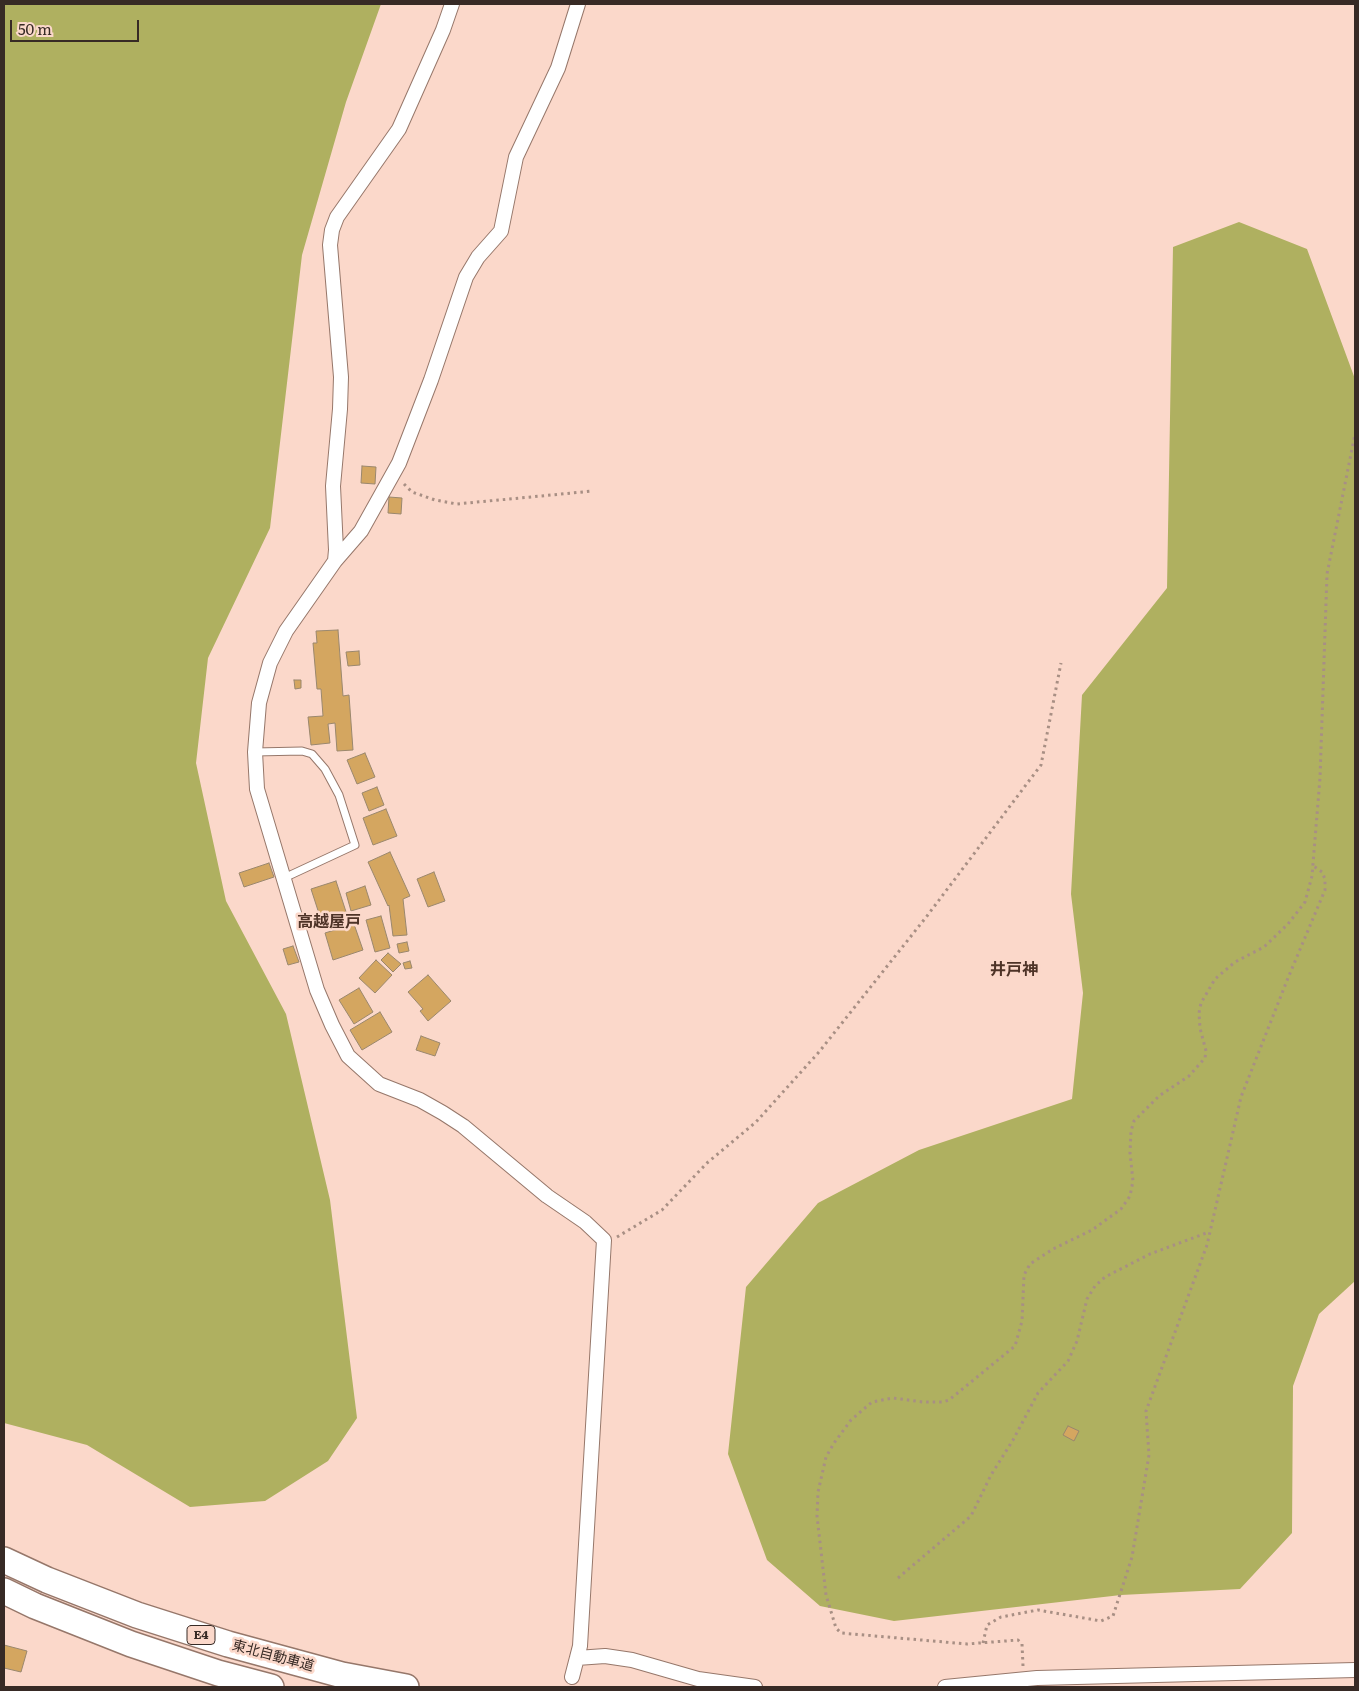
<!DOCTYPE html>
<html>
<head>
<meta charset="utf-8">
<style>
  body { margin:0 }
  #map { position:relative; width:1359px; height:1691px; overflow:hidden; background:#fbd8ca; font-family:Literata,serif }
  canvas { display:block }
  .frame { position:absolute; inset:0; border:5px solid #372a25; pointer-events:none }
  .scale { position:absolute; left:10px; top:20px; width:129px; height:22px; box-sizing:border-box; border:2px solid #372a25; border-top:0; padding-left:6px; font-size:15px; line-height:18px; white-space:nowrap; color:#372a25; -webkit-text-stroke:4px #fbd8ca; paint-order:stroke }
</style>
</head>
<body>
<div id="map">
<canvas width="1359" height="1691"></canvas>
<div class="frame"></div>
<div class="scale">50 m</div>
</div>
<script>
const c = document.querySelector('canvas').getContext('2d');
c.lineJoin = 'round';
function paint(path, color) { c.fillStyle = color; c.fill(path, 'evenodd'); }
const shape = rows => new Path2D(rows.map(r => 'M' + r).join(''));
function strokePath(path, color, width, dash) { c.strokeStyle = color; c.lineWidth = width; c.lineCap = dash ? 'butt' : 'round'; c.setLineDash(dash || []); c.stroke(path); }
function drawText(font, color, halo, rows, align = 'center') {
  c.font = font + ' Literata,"Noto Sans JP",serif'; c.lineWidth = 5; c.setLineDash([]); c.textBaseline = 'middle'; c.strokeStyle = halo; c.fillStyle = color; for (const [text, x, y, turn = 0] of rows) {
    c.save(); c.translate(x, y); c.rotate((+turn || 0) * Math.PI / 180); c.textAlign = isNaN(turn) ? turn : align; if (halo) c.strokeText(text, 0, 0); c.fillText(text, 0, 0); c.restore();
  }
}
paint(shape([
  [4,4,381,4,346,102,302,255,270,528,208,658,196,763,226,901,286,1014,330,1200,357,1418,328,1461,265,1501,190,1507,87,1445,4,1423],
  [1239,222,1307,249,1355,379,1355,1281,1319,1314,1293,1386,1292,1533,1240,1589,1121,1595,894,1621,820,1606,767,1560,728,1454,746,1287,818,1203,919,1150,1072,1099,1083,993,1071,894,1082,695,1167,588,1173,247]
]), '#afb060');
const building = shape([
  [362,466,376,467,375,484,361,483,362,466],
  [389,497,402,498,401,514,388,513,389,497],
  [338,630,343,696,349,695,353,750,337,751,335,723,328,724,330,743,311,745,308,717,323,716,321,689,317,689,313,643,317,643,316,631,338,630],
  [359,651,360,665,348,666,346,652,359,651],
  [294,680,301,680,301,688,295,689,294,680],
  [365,753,375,777,357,784,347,760,365,753],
  [377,787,384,805,369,811,362,793,377,787],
  [386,809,397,836,373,845,363,818,386,809],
  [390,852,410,896,403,899,407,935,393,936,389,905,388,906,368,862,390,852],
  [269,863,274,877,244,887,239,873,269,863],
  [434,872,445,901,428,907,417,879,434,872],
  [336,881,349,921,324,929,311,889,336,881],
  [365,886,371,905,351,911,346,893,365,886],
  [381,916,390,948,375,952,366,920,381,916],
  [354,924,363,950,333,960,325,933,354,924],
  [407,942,409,951,399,953,397,944,407,942],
  [293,946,299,962,288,965,283,949,293,946],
  [388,953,401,964,393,972,381,960,388,953],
  [376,960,392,975,375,993,359,978,376,960],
  [410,961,412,968,405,969,403,963,410,961],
  [428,975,451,1001,428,1021,420,1011,423,1009,408,992,428,975],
  [359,988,373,1012,354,1024,339,1000,359,988],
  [380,1012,392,1032,362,1050,350,1030,380,1012],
  [421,1036,440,1043,435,1056,416,1050,421,1036],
  [1068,1426,1079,1431,1074,1441,1063,1435,1068,1426],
  [4,1645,27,1651,21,1672,4,1668,4,1645]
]);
paint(building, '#d4a660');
strokePath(building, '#9a876d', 1);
const lane = shape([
  [255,752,302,751,312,754,325,769,339,795,355,845,284,878]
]);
const street = shape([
  [452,4,443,30,399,129,337,217,332,230,330,245,341,377,340,409,333,486,336,550,335,561,286,631,270,663,259,703,255,752,257,789,317,990,332,1025,348,1056,379,1084,420,1100,443,1113,463,1126,547,1196,585,1222,604,1240,580,1646,572,1677],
  [335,561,361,531,399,463,431,380,466,277,478,257,501,231,516,157,558,68,578,4],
  [577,1658,605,1656,632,1660,698,1679,755,1687],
  [945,1687,1037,1678,1355,1670]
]);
const highway = shape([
  [4,1560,47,1580,137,1615,228,1644,342,1675,406,1687],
  [4,1591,35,1606,131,1644,218,1673,271,1687]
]);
strokePath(lane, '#96776a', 9);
strokePath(street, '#96776a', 16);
strokePath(highway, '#96776a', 28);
strokePath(shape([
  [404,484,412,492,435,500,457,504,593,491],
  [617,1237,662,1210,707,1163,756,1122,819,1052,927,916,1041,765,1061,663],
  [898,1578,971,1516,991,1475,1013,1440,1038,1393,1068,1361,1077,1341,1087,1299,1095,1286,1105,1277,1150,1254,1209,1232],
  [983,1643,987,1625,1001,1617,1038,1610,1101,1621,1113,1616,1132,1557,1149,1455,1146,1411,1207,1245,1241,1097,1288,978,1325,890,1325,879,1322,872,1312,865],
  [1023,1666,1022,1644,1018,1640,967,1644,841,1633,836,1628,826,1595,817,1516,818,1492,826,1457,834,1443,851,1420,872,1402,893,1398,923,1402,943,1402,949,1400,1015,1346,1022,1321,1024,1275,1030,1264,1053,1249,1092,1230,1121,1209,1130,1196,1133,1181,1130,1153,1131,1131,1134,1121,1159,1096,1189,1076,1205,1058,1206,1051,1200,1028,1199,1013,1201,1003,1215,979,1235,962,1264,947,1288,924,1305,902,1312,876,1320,778,1327,574,1355,434]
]), '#a88f84', 3, [2.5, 4]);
strokePath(lane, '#fff', 7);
strokePath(street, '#fff', 14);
strokePath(highway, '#fff', 25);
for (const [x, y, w] of [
  [201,1635,28]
]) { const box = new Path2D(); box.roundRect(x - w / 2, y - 9.5, w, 19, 4); c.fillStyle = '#fbd8ca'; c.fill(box); strokePath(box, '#372a25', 1); }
drawText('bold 12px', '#372a25', null, [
  ["E4",201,1635]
]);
drawText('14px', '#372a25', '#fbd8ca', [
  ["東北自動車道",273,1656,15]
]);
drawText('bold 16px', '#4e3327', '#fbd8ca', [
  ["高越屋戸",329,922],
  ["井戸神",1014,970]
]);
</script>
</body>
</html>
